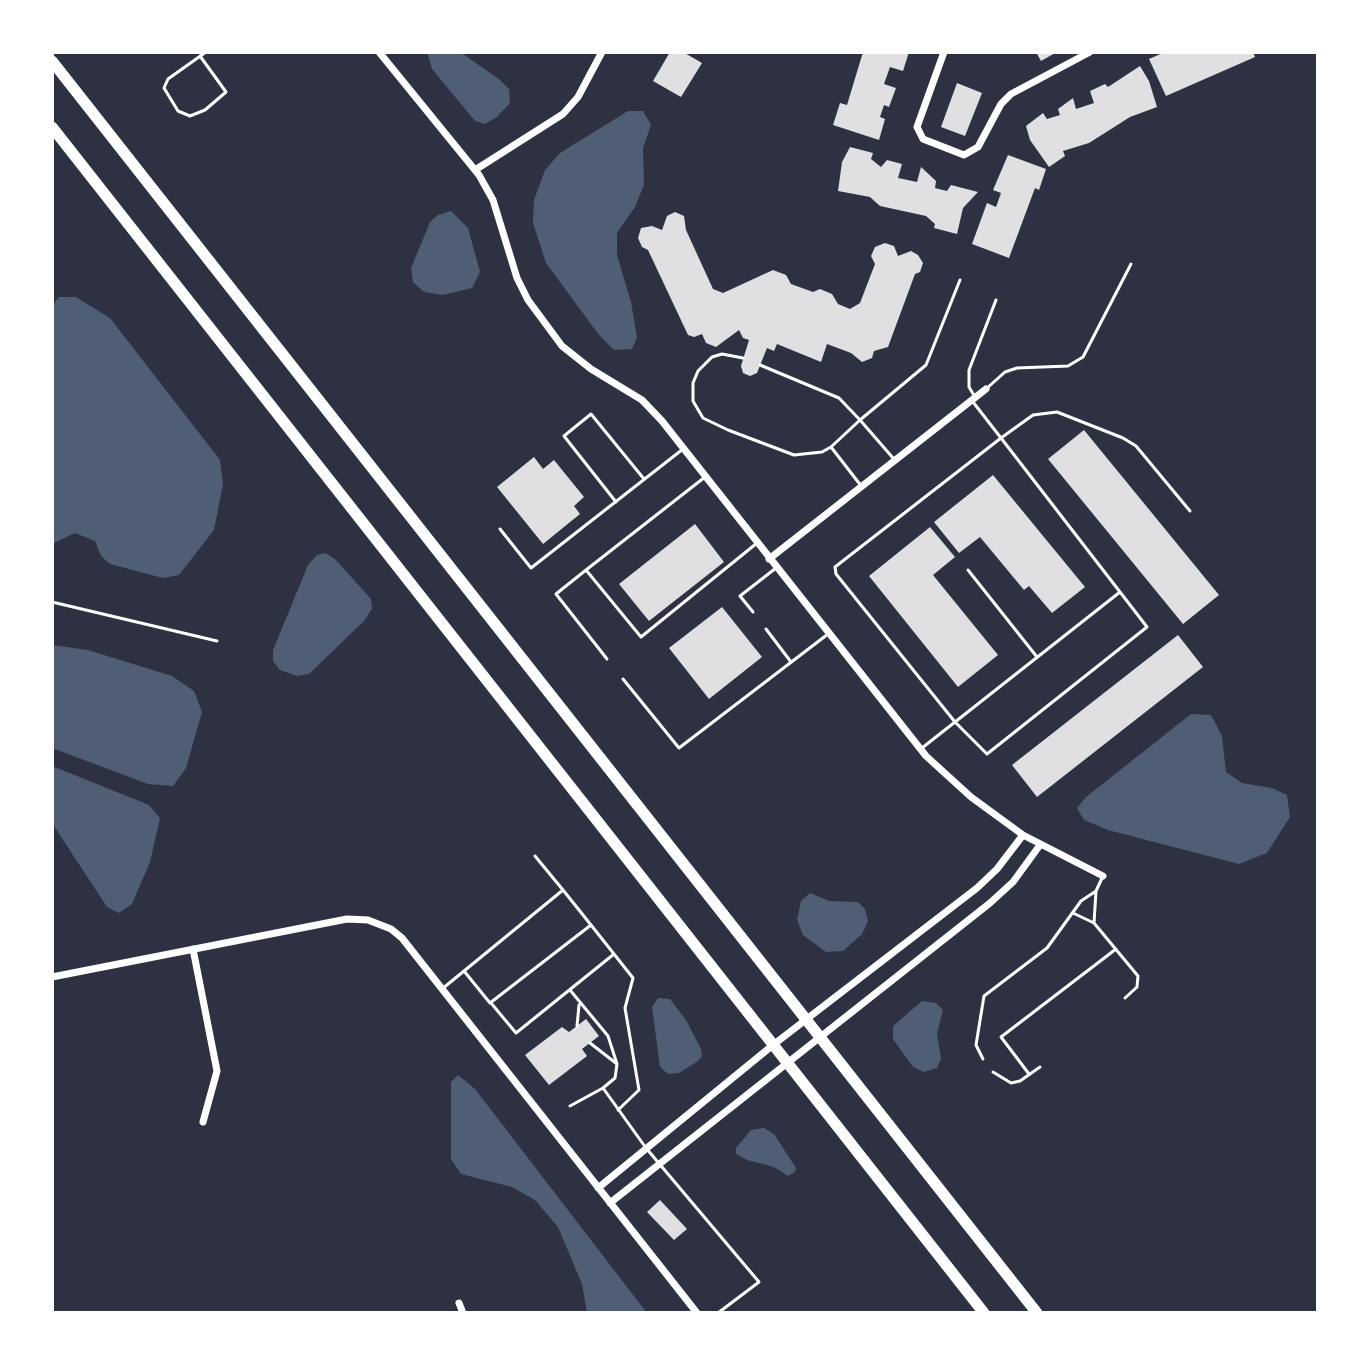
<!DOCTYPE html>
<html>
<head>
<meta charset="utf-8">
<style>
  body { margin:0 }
  #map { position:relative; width:1370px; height:1365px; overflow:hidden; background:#2d3142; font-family:Signika,sans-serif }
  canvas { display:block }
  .frame { position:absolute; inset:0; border:54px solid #fff; pointer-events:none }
</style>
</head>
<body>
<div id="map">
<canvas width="1370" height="1365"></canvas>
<div class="frame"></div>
</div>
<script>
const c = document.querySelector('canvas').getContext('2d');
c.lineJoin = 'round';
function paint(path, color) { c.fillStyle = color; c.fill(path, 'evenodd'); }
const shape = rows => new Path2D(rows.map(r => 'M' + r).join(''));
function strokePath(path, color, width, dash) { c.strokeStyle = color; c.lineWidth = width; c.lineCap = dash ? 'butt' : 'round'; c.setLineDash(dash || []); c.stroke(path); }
paint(shape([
  [427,52,460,52,499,79,509,89,510,103,497,117,485,124,475,121,432,69],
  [628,111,643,111,651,125,643,148,644,185,635,207,617,233,617,255,631,302,637,337,632,349,614,350,599,335,546,263,533,223,534,200,545,170,560,153],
  [451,211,468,228,480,272,472,288,443,295,424,292,413,282,411,268,430,222,438,215],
  [59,297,76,297,110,318,220,460,223,484,214,530,179,575,163,578,110,564,101,556,95,541,75,533,52,544,52,306],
  [326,553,336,560,371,599,372,608,365,620,309,674,297,676,280,670,273,661,273,650,308,565,317,555],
  [52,645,88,650,172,676,194,691,202,712,186,768,173,786,148,784,52,748],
  [1191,714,1211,715,1222,736,1226,772,1242,783,1272,788,1287,795,1290,817,1267,853,1239,864,1108,830,1084,820,1077,808,1086,797],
  [52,766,149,805,160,818,150,862,132,904,119,913,107,907,52,823],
  [810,893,829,901,858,902,865,909,868,921,862,934,843,951,826,952,803,935,797,920,801,901],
  [658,998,670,999,686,1020,701,1049,702,1056,698,1061,679,1073,668,1074,660,1067,652,1007],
  [922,1001,936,1003,943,1010,937,1034,941,1059,937,1068,924,1072,913,1067,893,1039,893,1026],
  [458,1075,475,1089,647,1313,587,1313,582,1284,558,1227,535,1200,512,1187,461,1174,451,1159,451,1082],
  [764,1128,774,1134,796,1168,795,1172,788,1176,774,1167,747,1160,736,1154,736,1148,751,1130]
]), '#4f5d75');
paint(shape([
  [670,52,683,52,702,63,681,97,653,81],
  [863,52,909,52,903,71,890,67,884,84,896,88,889,107,884,105,880,117,885,119,879,140,833,125,840,103,847,105],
  [1036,52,1057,52,1041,61],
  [1165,52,1253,52,1255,57,1166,96,1149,59],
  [1140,66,1149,81,1157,107,1130,117,1089,143,1063,151,1065,156,1049,167,1030,140,1026,126,1043,113,1047,119,1060,115,1058,109,1073,98,1076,109,1094,103,1090,91,1105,84,1108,87],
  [957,83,982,93,965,136,941,127],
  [850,147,873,153,871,159,881,167,887,160,902,164,898,178,917,182,921,167,936,181,935,188,947,191,951,185,978,192,963,208,957,234,934,228,935,224,926,216,880,206,870,197,838,191,842,162],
  [1008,155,1046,169,1039,190,1035,188,1009,258,972,244,987,203,996,207,1001,193,993,190],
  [675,212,684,216,686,230,713,289,723,293,773,270,786,275,791,284,813,292,820,289,832,294,838,304,850,309,860,303,875,264,871,256,875,247,885,243,894,246,898,256,911,251,918,255,923,263,920,272,915,274,888,347,874,351,872,358,862,362,851,353,827,344,821,362,777,344,774,351,767,348,757,373,750,376,743,373,741,366,749,340,743,338,739,330,716,347,706,343,702,334,694,337,688,335,648,250,642,247,638,238,641,228,652,226,662,230,667,216],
  [1084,430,1219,595,1183,624,1048,459],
  [534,457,543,469,554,460,584,497,574,506,580,514,543,544,497,487],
  [993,475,1085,587,1052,613,1029,586,1024,590,980,537,959,553,934,522],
  [695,524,724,562,649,621,619,584],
  [930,527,955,557,933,575,998,655,958,687,869,576],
  [722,607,762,657,709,699,669,648],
  [1178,635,1203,667,1037,797,1012,765],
  [586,1019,599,1036,582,1049,587,1056,549,1085,525,1055,562,1027,569,1032],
  [660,1200,687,1229,674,1240,647,1212]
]), '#e0e0e3');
strokePath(shape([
  [141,52,146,52],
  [200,56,226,92,205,110,190,116,178,111,164,88,168,79,206,52],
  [743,358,722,354,712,357,698,371,693,383,693,401,703,418,728,430,794,455,822,452,831,447],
  [760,365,839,398,860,420,926,365,960,280],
  [986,389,1005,372,1017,368,1068,366,1083,357,1131,264],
  [975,397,969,387,969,370,996,300],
  [973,402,1001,438,1120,592,1147,627,987,754,955,722,836,574,835,567,1001,438,1033,415,1057,412,1123,438,1136,446,1190,511],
  [862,487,831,447,860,420,893,458],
  [616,502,564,436,591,414,644,479],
  [500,529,531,568,683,449],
  [586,570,705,477],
  [968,570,1037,657],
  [52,602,217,641],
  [753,612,740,596,776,568],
  [766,629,791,662],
  [607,659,556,594,586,570,641,637,757,543],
  [623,679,679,748,828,634],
  [922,748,1120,592],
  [535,856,563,890],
  [1073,913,1094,923,1138,976,1137,987,1125,998],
  [1094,923,1096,891,1103,876],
  [591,925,633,978,625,1008,639,1090,618,1110],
  [442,989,563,890,591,925,490,1003,464,971],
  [570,990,608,1036,617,1064,615,1078,603,1088,570,1106],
  [491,1003,516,1033,614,954],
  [577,1026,579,1005],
  [590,1043,617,1064],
  [983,1059,976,1045,984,996,1047,948,1081,901,1096,891],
  [993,1072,1011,1083,1020,1081,1040,1067],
  [1029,1074,1001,1037,1116,949],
  [603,1088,646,1148,759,1282,718,1313]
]), '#fff', 3);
strokePath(shape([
  [379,52,479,175,493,200,517,278,528,300,562,346,591,369,642,400,662,421,926,756,971,797,1023,835,1103,876],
  [944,52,917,127,923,139,964,155,978,147,1001,104,1011,94,1090,52],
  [475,170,563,114,578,97,602,52],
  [769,559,986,389],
  [193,949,217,1071,203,1122],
  [52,977,347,919,368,920,391,929,402,938,697,1313],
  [598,1188,773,1045,977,888,997,869,1023,835],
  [610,1203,990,903,1013,882,1040,845],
  [459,1303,463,1313]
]), '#fff', 7);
strokePath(shape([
  [52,61,1037,1313],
  [52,127,984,1313]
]), '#fff', 11);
</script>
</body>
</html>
